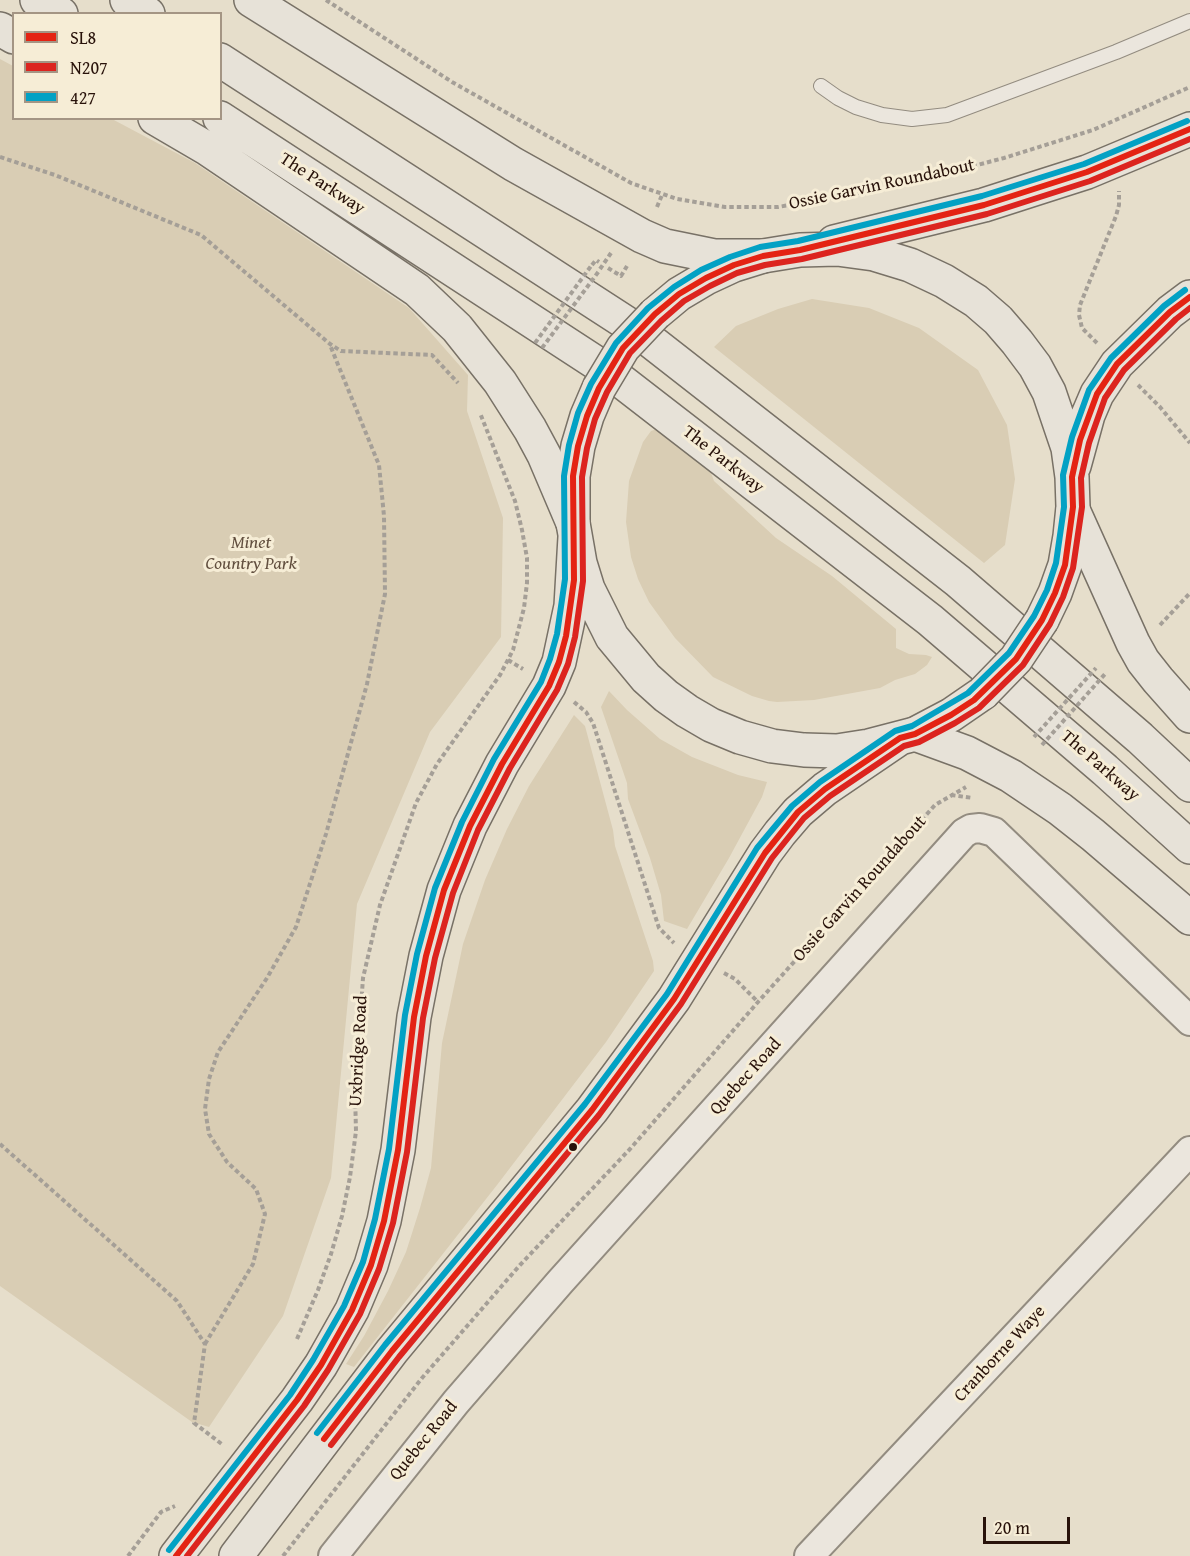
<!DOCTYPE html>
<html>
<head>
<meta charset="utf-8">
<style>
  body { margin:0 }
  #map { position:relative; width:1190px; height:1556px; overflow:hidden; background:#e6decb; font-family:"Gentium Book Plus",serif }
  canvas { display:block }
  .legend { position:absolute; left:12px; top:12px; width:210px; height:108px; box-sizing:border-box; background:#f6edd6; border:2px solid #a49584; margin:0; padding:8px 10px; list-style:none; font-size:18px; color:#28120a }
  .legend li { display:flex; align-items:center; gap:12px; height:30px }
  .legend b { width:30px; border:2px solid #a49584 }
  .scale { position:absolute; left:983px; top:1517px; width:87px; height:27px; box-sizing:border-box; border:3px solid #28120a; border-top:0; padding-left:8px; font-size:18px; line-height:21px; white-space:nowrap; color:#28120a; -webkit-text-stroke:4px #f6edd6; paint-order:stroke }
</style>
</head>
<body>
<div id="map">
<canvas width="1190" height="1556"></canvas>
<ul class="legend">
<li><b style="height:8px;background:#e42313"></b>SL8</li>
<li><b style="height:8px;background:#dc241f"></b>N207</li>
<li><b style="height:8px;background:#02a1c4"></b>427</li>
</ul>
<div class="scale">20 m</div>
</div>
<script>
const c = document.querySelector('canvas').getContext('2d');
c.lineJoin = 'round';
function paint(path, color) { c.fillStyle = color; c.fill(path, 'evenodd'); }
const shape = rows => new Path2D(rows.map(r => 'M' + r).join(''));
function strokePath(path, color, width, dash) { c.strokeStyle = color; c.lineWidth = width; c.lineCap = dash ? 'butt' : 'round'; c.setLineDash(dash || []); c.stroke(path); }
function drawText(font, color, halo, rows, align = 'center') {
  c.font = font + ' "Gentium Book Plus",serif'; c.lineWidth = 6; c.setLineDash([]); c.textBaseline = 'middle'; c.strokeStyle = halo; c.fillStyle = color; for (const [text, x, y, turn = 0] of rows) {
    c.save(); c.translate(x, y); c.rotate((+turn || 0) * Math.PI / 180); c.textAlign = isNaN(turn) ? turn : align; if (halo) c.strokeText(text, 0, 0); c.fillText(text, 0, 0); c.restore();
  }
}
paint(shape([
  [0,59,13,66,14,118,112,119,195,163,409,308,468,375,467,411,503,518,501,637,430,732,357,904,331,1178,283,1316,209,1427,192,1422,0,1286],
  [812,299,869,308,919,328,978,370,1007,425,1015,479,1005,545,984,563,714,347,736,326,778,309],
  [657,429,710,470,714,481,776,538,832,576,896,629,896,648,909,654,926,655,932,657,927,665,915,674,895,680,880,688,814,700,777,702,769,701,752,696,713,677,675,638,649,602,638,579,631,557,626,522,629,481,643,442,651,431],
  [609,691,627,710,660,739,692,757,738,775,767,782,762,797,729,858,687,929,664,921,661,895,650,858,628,799,627,783,601,707],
  [574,715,585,726,613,830,615,846,653,961,654,971,606,1042,497,1185,354,1367,346,1364,364,1336,388,1291,406,1252,420,1208,431,1168,442,1043,463,944,485,880,507,829,529,786]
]), '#d9cdb4');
const service = shape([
  [821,86,838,98,856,107,882,115,912,119,947,115,1116,52,1190,21]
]);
const minor = shape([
  [333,1556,456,1402,560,1282,964,833,971,829,980,828,994,832,1190,1021],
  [809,1556,1190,1151]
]);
const primary = shape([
  [834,242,984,205,1040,187,1087,172,1190,129],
  [655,314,679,294,706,278,734,265,763,256,800,250,837,249,874,254,910,265,944,281,976,301,998,320,1017,342,1035,366,1049,392,1068,448,1072,477,1073,507,1070,536,1065,565,1055,593,1042,620],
  [599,388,587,416,578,446,573,476,573,523,580,563,588,589,612,637,646,678,666,696,687,711,711,725,740,737,772,746,804,750,837,751,869,746,915,734,951,715,983,693],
  [1074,466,1088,415,1097,394,1117,364,1170,312,1190,297],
  [176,1556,297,1400,321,1365,352,1310,371,1265,384,1221,398,1150,414,1017,426,956,444,890,470,826,502,764,549,686,559,662,571,606,575,537],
  [236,1556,392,1351,592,1110,674,999,765,853,780,833,798,812,825,789,900,738]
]);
const trunk = shape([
  [37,0,61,14],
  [127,0,148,14],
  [251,0,513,164,642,236,665,246,714,256,763,256],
  [0,29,14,37],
  [220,60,634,328,958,581,1140,738,1190,785],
  [155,118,208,149,417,290,457,328,500,382,530,429,544,455,573,523],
  [220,118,607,370,930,620,1105,770,1190,847],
  [1073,510,1133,643,1143,661,1158,680,1190,716],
  [915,734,967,753,1011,776,1060,809,1093,835,1190,918]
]);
strokePath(service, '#938c80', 16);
strokePath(minor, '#938c80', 32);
strokePath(primary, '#787166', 36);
strokePath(trunk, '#787166', 36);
strokePath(shape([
  [326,0,452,82,631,183,677,199,725,207,778,207,807,202,871,191,931,177,1004,158,1093,130,1190,87],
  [0,157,55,175,201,235,330,344,341,351,432,355,458,383],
  [657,207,662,195],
  [592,265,596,260,599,262],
  [608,268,621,276,627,266],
  [600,269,611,253],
  [1097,343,1082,328,1079,315,1080,305,1116,216,1119,205,1119,191],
  [1138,385,1160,407,1190,443],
  [1160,625,1190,593],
  [508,660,523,669],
  [574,702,586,712,593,723,659,928,674,943],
  [951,795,973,798],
  [724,973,735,979,758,1002],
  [0,1144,177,1301,205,1344,194,1423,223,1445],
  [297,1339,318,1290,331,1254,342,1216,350,1177,356,1131,355,1093,363,978,380,905,416,803,437,764,500,675,513,650,524,608,527,583,527,558,522,530,515,501,480,413],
  [205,1344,253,1264,265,1214,256,1189,227,1162,209,1134,205,1109,209,1079,218,1052,267,978,296,927,326,834,367,684,385,594,384,516,379,465,330,345],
  [128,1556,161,1512,175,1506],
  [283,1556,422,1378,520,1265,630,1149,758,1002,935,805,966,787]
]), '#a59f97', 4, [4.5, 3]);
strokePath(service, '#ebe6dd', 14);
strokePath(minor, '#ebe6dd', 28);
strokePath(primary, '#e7e2d8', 33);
strokePath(trunk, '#e7e2d8', 33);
const primaryBridge = shape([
  [599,388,623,348,655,314],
  [983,693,1016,659,1042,620]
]);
strokePath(primaryBridge, '#787166', 36, []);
strokePath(shape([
  [535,343,591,266],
  [542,348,599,271],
  [1034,737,1096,668],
  [1042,745,1105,674]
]), '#a59f97', 4, [4.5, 3]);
strokePath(primaryBridge, '#e7e2d8', 33);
strokePath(shape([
  [324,1439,392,1351,592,1110,674,999,765,853,798,812,825,789,900,738,915,734,951,715,974,700,1016,659,1042,620,1055,593,1065,565,1073,507,1072,477,1080,440,1097,394,1117,364,1170,312,1190,297],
  [176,1556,297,1400,321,1365,352,1310,371,1265,384,1221,398,1150,414,1017,426,956,444,890,470,826,502,764,549,686,559,662,566,636,574,580,573,476,578,446,587,416,599,388,623,348,655,314,679,294,706,278,734,265,763,256,800,250,984,205,1087,172,1190,129]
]), '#e42313', 6);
strokePath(shape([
  [331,1445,399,1357,599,1115,681,1004,772,858,804,818,830,796,904,746,919,742,955,723,979,708,1023,665,1050,624,1063,597,1073,568,1082,507,1081,478,1089,443,1105,398,1124,370,1176,319,1190,308],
  [187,1556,304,1406,328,1370,360,1314,379,1269,393,1223,407,1152,423,1018,435,958,453,893,478,830,510,768,557,690,568,664,575,637,583,581,582,477,587,448,595,419,607,392,630,353,661,321,684,301,710,286,737,273,765,265,802,259,987,214,1090,181,1190,139]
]), '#dc241f', 6);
strokePath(shape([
  [317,1433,385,1345,585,1104,667,994,757,848,792,806,820,782,895,731,912,726,968,693,1009,653,1034,616,1047,590,1056,563,1064,507,1063,475,1072,437,1089,390,1111,358,1164,306,1185,290],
  [169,1550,290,1395,313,1360,344,1306,363,1262,375,1219,389,1149,405,1015,417,954,435,888,462,822,494,759,541,682,550,659,557,634,565,579,564,476,569,445,578,413,591,384,616,343,648,308,674,287,701,270,730,257,760,247,798,241,982,196,1084,164,1187,121]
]), '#02a1c4', 6);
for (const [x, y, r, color] of [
  [573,1147,5,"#28120a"]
]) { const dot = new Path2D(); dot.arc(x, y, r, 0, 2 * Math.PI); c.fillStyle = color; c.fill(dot); strokePath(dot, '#f6edd6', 2); }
drawText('18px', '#28120a', '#f6edd6', [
  ["The Parkway",322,184,33],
  ["Ossie Garvin Roundabout",882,185,-12],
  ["The Parkway",723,460,38],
  ["The Parkway",1100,766,41],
  ["Ossie Garvin Roundabout",860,889,-48],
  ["Uxbridge Road",359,1051,-87],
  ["Quebec Road",746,1077,-48],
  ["Cranborne Waye",1000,1354,-47],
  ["Quebec Road",424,1441,-51]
]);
drawText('italic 18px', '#624f3f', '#f6edd6', [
  ["Minet",251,543],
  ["Country Park",251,564]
]);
</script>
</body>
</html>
